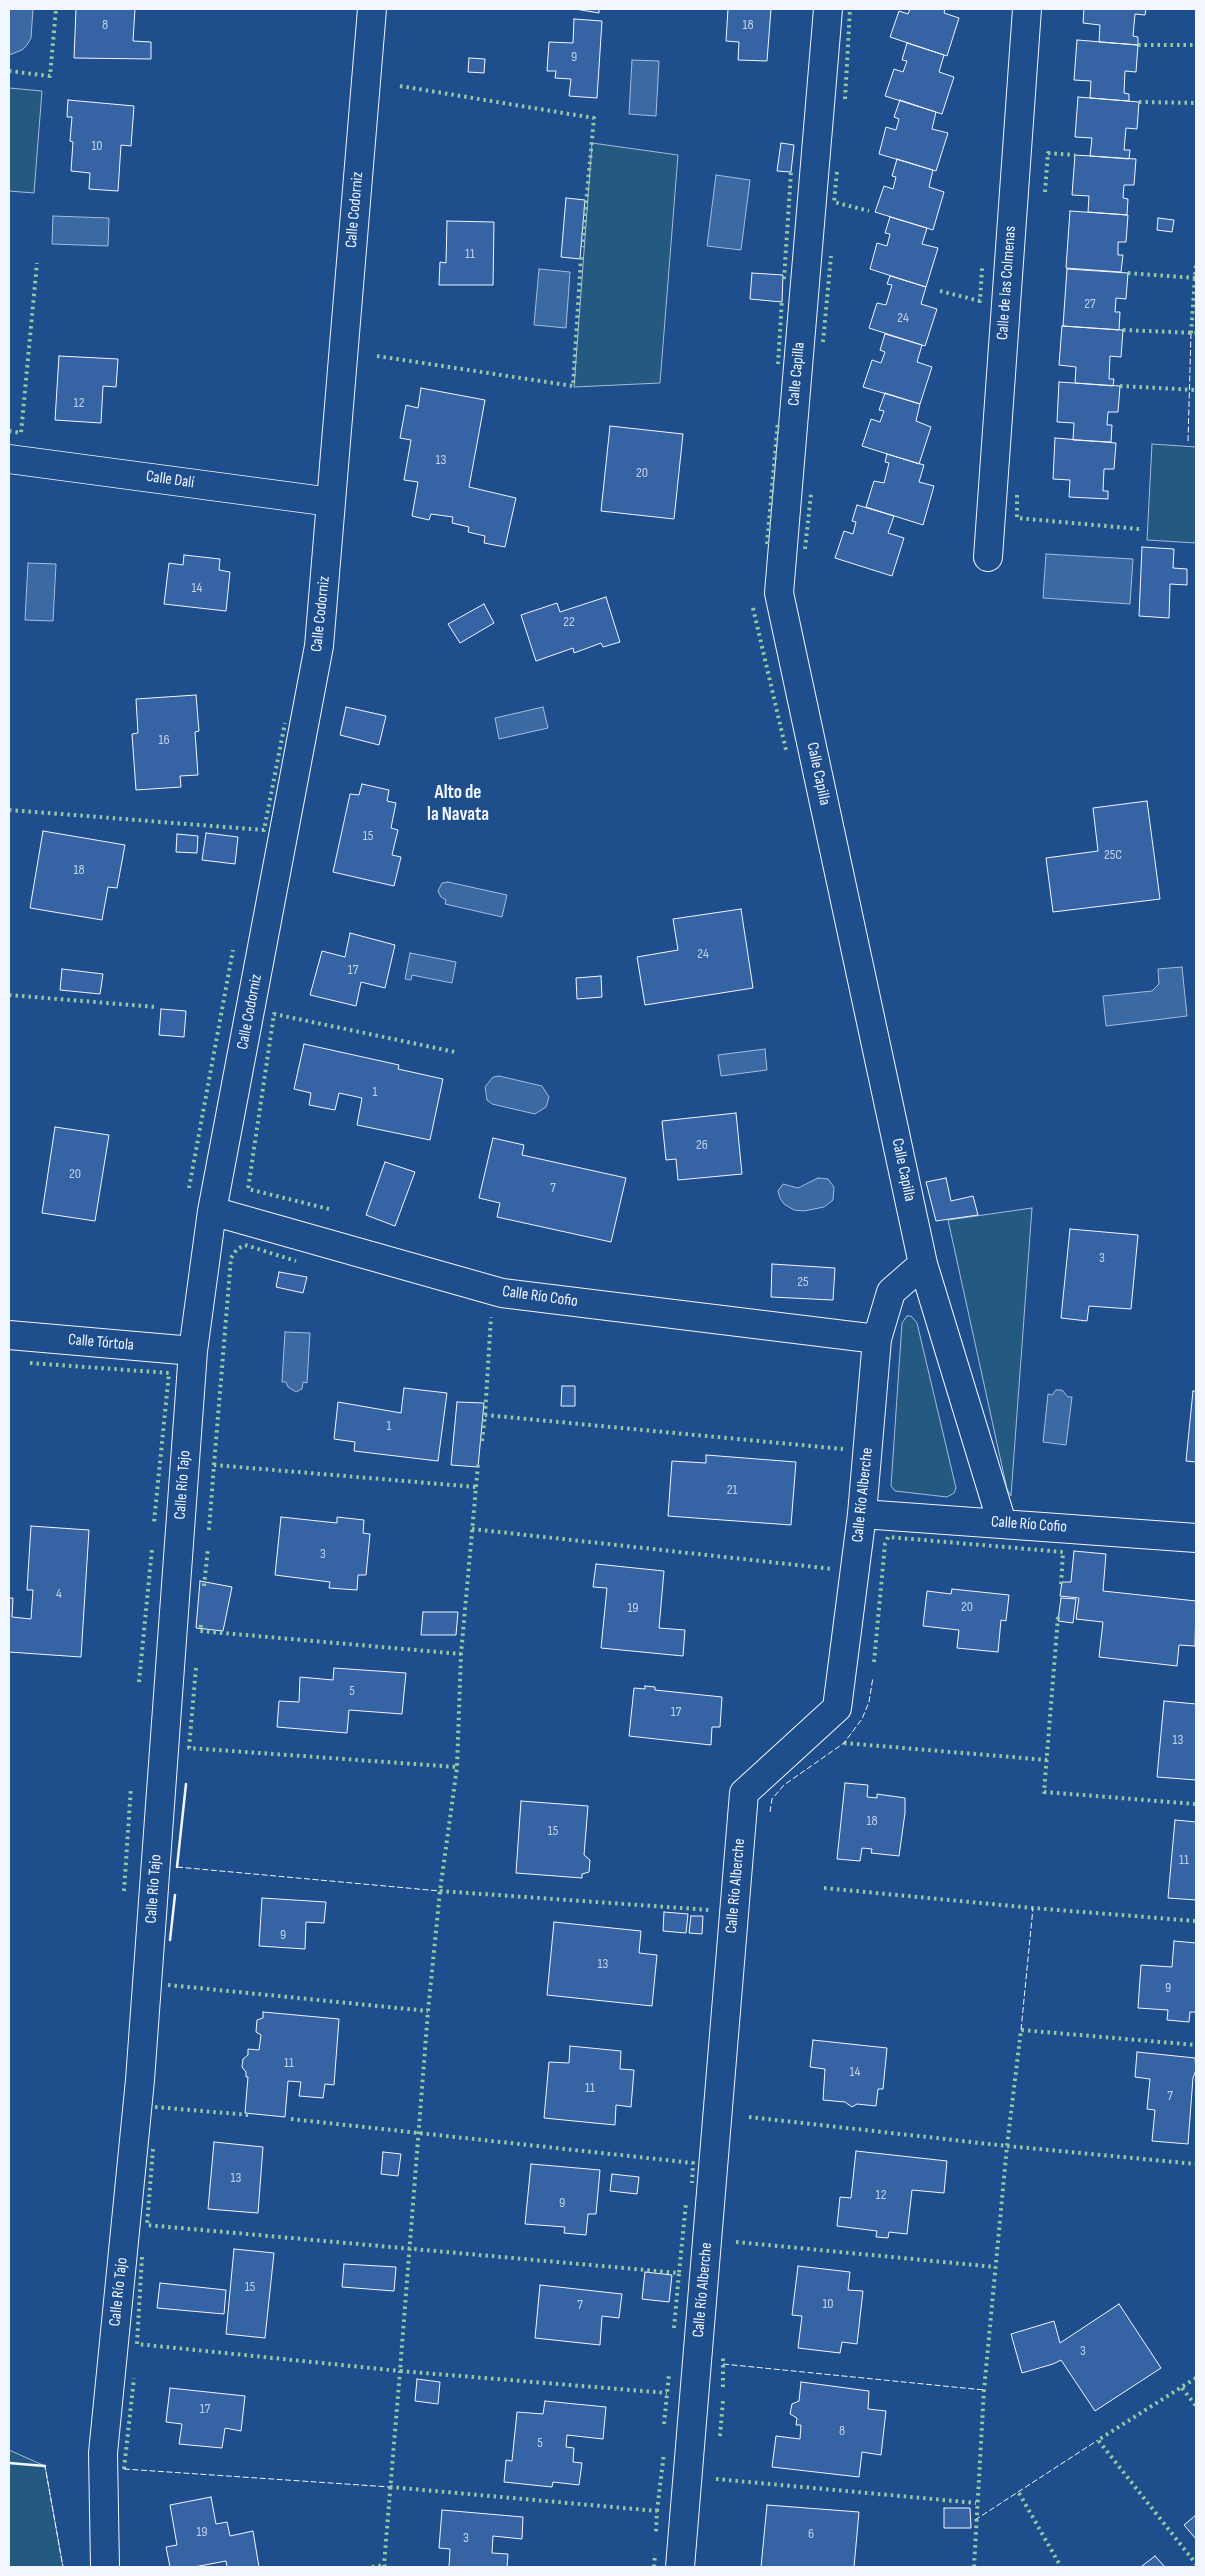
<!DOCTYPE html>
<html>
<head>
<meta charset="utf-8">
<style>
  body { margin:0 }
  #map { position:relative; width:1205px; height:2576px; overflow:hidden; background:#1f4e8c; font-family:"Sofia Sans Condensed",sans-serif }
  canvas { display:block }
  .frame { position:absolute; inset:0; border:10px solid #f2f6ff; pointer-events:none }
</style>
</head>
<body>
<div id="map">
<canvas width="1205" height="2576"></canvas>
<div class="frame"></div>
</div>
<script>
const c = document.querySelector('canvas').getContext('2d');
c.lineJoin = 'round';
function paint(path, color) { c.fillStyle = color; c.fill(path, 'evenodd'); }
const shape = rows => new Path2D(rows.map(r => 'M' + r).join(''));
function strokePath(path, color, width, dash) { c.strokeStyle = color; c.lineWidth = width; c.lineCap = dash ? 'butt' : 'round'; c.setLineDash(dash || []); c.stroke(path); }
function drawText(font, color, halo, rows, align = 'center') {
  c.font = font + ' "Sofia Sans Condensed",sans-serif'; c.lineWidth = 4; c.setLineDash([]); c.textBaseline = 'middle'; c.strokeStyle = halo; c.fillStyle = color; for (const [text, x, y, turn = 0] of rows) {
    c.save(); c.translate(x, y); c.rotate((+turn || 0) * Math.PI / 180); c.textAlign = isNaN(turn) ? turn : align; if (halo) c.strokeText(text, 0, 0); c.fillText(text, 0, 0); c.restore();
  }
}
const green = shape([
  [9,88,42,91,34,193,9,191,9,88],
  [592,143,678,155,660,383,574,387,592,143],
  [1152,444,1196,447,1196,543,1147,540,1152,444],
  [1032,1208,1011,1496,1007,1489,948,1220,1032,1208],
  [907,1316,911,1316,917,1323,956,1488,954,1493,947,1497,895,1491,891,1486,902,1323,907,1316],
  [9,2450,45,2466,63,2567,9,2567,9,2450]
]);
paint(green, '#245a82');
strokePath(green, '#a8bbd7', 1);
const water = shape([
  [9,9,33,9,31,38,27,45,22,50,9,55,9,9],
  [632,60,659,61,656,116,629,114,632,60],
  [716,175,750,180,741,250,707,246,716,175],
  [53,216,109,218,108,246,52,244,53,216],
  [539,269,570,272,566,328,534,325,539,269],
  [1046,554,1133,559,1130,604,1043,598,1046,554],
  [28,563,56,564,53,621,25,620,28,563],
  [543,707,548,728,499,739,495,718,543,707],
  [448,882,507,895,502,917,445,904,446,900,441,897,438,891,442,883,448,882],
  [410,953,456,962,452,983,412,975,411,980,405,979,410,953],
  [1182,967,1187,1016,1106,1026,1103,996,1152,991,1159,984,1158,969,1182,967],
  [765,1049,767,1070,721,1076,718,1055,765,1049],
  [499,1076,542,1086,549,1097,546,1107,535,1114,492,1104,487,1100,485,1087,493,1077,499,1076],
  [818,1178,828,1179,834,1187,833,1200,824,1207,804,1211,794,1210,784,1204,780,1198,778,1191,783,1184,798,1188,818,1178],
  [285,1332,310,1333,307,1383,303,1382,302,1389,296,1392,288,1387,286,1382,282,1382,285,1332],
  [1056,1390,1062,1390,1068,1397,1072,1397,1066,1445,1043,1442,1048,1394,1052,1395,1056,1390]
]);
paint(water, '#3b69a3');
strokePath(water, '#a8bbd7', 1);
const building = shape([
  [76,9,135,9,133,41,151,42,151,59,74,58,76,9],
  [575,9,599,9,599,13,575,9],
  [728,9,771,9,767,61,738,60,739,42,726,41,728,9],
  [910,9,945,9,944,13,959,18,947,56,890,37,899,11,908,14,910,9],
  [1084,9,1146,9,1145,15,1135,14,1133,36,1138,37,1138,45,1099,42,1100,25,1083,23,1084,9],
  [574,19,602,21,597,98,569,96,571,79,555,78,556,71,547,71,549,42,573,43,574,19],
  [1077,40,1138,45,1136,72,1125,71,1124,93,1129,94,1129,101,1090,98,1091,81,1074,80,1077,40],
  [907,43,944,55,939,72,954,77,942,114,885,96,894,69,903,72,907,61,902,60,907,43],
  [469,58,485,59,484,73,468,72,469,58],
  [1078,97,1139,102,1137,129,1126,128,1124,150,1130,150,1129,159,1090,156,1092,138,1075,137,1078,97],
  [68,100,134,106,131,146,121,145,118,191,89,189,90,173,71,171,73,142,70,141,72,117,67,117,68,100],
  [900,100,936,112,932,129,948,133,936,171,879,154,886,127,896,130,899,119,894,117,900,100],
  [781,143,794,145,791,172,777,171,781,143],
  [1075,155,1136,159,1134,185,1124,185,1123,198,1128,199,1127,215,1088,212,1089,196,1072,195,1075,155],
  [897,159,933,170,929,187,944,192,933,230,875,212,884,186,893,189,896,177,892,176,897,159],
  [566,198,585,200,580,259,561,257,566,198],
  [1070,211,1128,215,1126,242,1118,242,1118,255,1123,255,1121,272,1066,268,1070,211],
  [890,217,927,228,922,244,938,248,926,287,870,269,877,243,887,246,890,234,885,233,890,217],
  [1158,218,1174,220,1172,232,1157,230,1158,218],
  [447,221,494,222,493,285,439,285,440,262,446,263,447,221],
  [1067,269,1128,273,1126,299,1116,298,1115,312,1120,312,1119,330,1063,326,1067,269],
  [752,273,783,275,782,302,750,299,752,273],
  [890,276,926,287,921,304,937,309,925,346,869,328,877,303,886,305,892,285,887,284,890,276],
  [1062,326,1123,330,1121,357,1110,356,1109,379,1114,379,1113,386,1075,383,1076,367,1059,365,1062,326],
  [885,334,922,345,917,362,932,367,920,404,863,387,872,360,881,363,885,352,880,350,885,334],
  [59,356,118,359,116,387,103,386,101,423,55,420,59,356],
  [1059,382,1120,386,1118,412,1108,412,1107,425,1112,425,1111,442,1073,440,1074,423,1057,422,1059,382],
  [421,388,485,400,469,487,516,498,505,547,484,543,485,536,468,532,469,527,452,523,453,517,431,514,429,520,412,516,418,482,404,480,411,440,400,438,406,405,418,408,421,388],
  [885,393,920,404,916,421,931,427,919,464,862,446,871,419,880,422,884,411,879,410,885,393],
  [610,426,683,434,674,519,601,511,610,426],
  [1055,438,1116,443,1114,469,1104,469,1103,491,1108,491,1108,499,1069,497,1070,480,1053,479,1055,438],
  [887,454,924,465,919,482,934,486,923,525,866,507,874,481,884,483,889,463,885,462,887,454],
  [857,505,894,516,888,533,904,538,892,576,835,558,844,531,853,534,856,522,852,521,857,505],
  [1142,547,1174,549,1173,568,1187,569,1187,585,1170,584,1169,618,1139,616,1142,547],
  [184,555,220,559,219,570,230,572,226,611,164,604,169,563,183,565,184,555],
  [606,597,620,642,603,647,601,643,574,653,573,648,536,661,521,615,557,603,560,612,606,597],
  [484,604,494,623,460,643,448,624,484,604],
  [196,695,199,731,195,732,198,775,180,776,181,787,136,790,132,734,138,733,136,699,196,695],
  [346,707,386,716,379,745,340,735,346,707],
  [362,784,389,790,387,801,396,803,391,828,398,830,392,855,401,857,394,886,333,872,350,794,359,795,362,784],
  [1147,801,1160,899,1053,912,1046,858,1098,851,1093,808,1147,801],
  [43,831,125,845,117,888,108,887,102,920,30,908,43,831],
  [206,833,238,837,235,864,202,860,206,833],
  [177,834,198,836,197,853,176,852,177,834],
  [741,909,753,988,645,1005,637,957,678,950,673,919,741,909],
  [350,933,395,945,385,988,361,982,356,1006,310,995,322,951,345,957,350,933],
  [62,969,103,974,100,994,60,990,62,969],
  [601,976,602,997,577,999,576,978,601,976],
  [161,1009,186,1011,184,1037,159,1035,161,1009],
  [304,1044,399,1065,398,1069,443,1079,430,1140,357,1125,362,1098,339,1093,335,1110,309,1105,311,1093,294,1089,304,1044],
  [736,1113,742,1174,678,1180,676,1159,666,1160,662,1121,736,1113],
  [55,1127,109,1135,95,1221,42,1213,55,1127],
  [493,1138,524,1145,522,1155,626,1178,611,1242,497,1217,500,1203,479,1198,493,1138],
  [385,1162,415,1172,395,1226,366,1215,385,1162],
  [946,1178,951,1201,973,1196,978,1215,936,1221,926,1182,946,1178],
  [1070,1229,1138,1235,1131,1309,1089,1306,1087,1321,1061,1318,1070,1229],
  [772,1264,835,1268,833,1300,771,1297,772,1264],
  [279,1272,307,1277,303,1293,276,1287,279,1272],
  [562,1386,575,1386,575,1406,561,1406,562,1386],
  [404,1388,447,1393,438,1461,354,1451,355,1442,334,1439,338,1402,401,1413,404,1388],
  [1193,1391,1196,1391,1196,1462,1186,1461,1193,1391],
  [457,1402,484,1403,478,1467,451,1465,457,1402],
  [706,1455,796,1462,791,1525,668,1516,672,1461,706,1463,706,1455],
  [281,1517,337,1523,337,1517,364,1520,363,1533,370,1534,366,1575,358,1575,357,1590,329,1588,330,1582,275,1575,281,1517],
  [31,1526,89,1530,81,1657,9,1652,9,1598,13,1598,12,1617,31,1619,33,1590,27,1590,31,1526],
  [1074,1551,1106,1554,1103,1591,1196,1601,1195,1646,1179,1645,1177,1666,1099,1657,1103,1622,1076,1619,1079,1598,1060,1596,1062,1582,1071,1582,1074,1551],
  [596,1564,664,1571,659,1628,685,1630,683,1656,601,1648,607,1588,593,1587,596,1564],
  [200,1581,232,1587,223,1631,196,1628,200,1581],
  [952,1589,1009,1595,1006,1621,1001,1620,998,1652,957,1648,959,1630,923,1626,927,1591,951,1594,952,1589],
  [1061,1598,1076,1599,1073,1623,1058,1621,1061,1598],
  [423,1612,458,1612,456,1635,421,1635,423,1612],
  [334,1668,406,1673,402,1714,349,1710,347,1733,277,1727,279,1701,299,1702,300,1677,333,1680,334,1668],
  [645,1686,655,1687,655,1690,722,1697,720,1727,712,1727,711,1745,629,1736,634,1688,645,1689,645,1686],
  [1164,1701,1196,1704,1196,1780,1157,1777,1164,1701],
  [845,1783,868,1785,867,1797,877,1798,877,1794,905,1798,905,1813,899,1856,871,1853,872,1849,862,1848,860,1861,837,1859,845,1783],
  [521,1801,588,1806,584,1855,590,1860,589,1872,582,1874,582,1878,516,1873,521,1801],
  [1175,1820,1196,1822,1196,1900,1168,1898,1175,1820],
  [262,1898,326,1902,324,1923,306,1922,305,1949,259,1946,262,1898],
  [664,1912,688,1914,686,1933,663,1931,664,1912],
  [691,1916,703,1916,702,1934,689,1933,691,1916],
  [554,1922,641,1931,639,1953,657,1955,652,2006,547,1995,554,1922],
  [1174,1941,1196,1943,1196,2012,1190,2012,1189,2022,1167,2020,1168,2010,1138,2008,1141,1965,1172,1967,1174,1941],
  [263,2012,339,2019,334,2085,325,2084,323,2098,299,2096,301,2082,288,2081,285,2117,245,2113,248,2077,246,2077,246,2072,242,2067,243,2059,248,2055,248,2049,259,2050,261,2035,256,2032,257,2020,263,2018,263,2012],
  [813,2040,887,2048,883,2089,878,2089,876,2106,857,2104,852,2107,845,2102,823,2100,825,2069,810,2067,813,2040],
  [570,2046,621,2051,620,2069,634,2070,631,2107,616,2105,615,2125,544,2118,549,2062,569,2063,570,2046],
  [1137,2052,1195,2058,1196,2070,1193,2078,1188,2144,1152,2141,1155,2110,1147,2109,1150,2079,1135,2077,1137,2052],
  [214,2142,263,2147,258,2213,208,2209,214,2142],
  [856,2151,947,2161,944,2193,912,2190,907,2234,889,2232,888,2238,876,2237,877,2231,837,2226,840,2197,851,2198,856,2151],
  [383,2152,401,2154,398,2176,381,2174,383,2152],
  [531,2164,600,2170,596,2214,588,2214,586,2235,564,2233,565,2227,525,2224,531,2164],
  [612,2174,639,2177,637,2194,610,2191,612,2174],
  [234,2249,274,2253,265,2338,226,2334,234,2249],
  [344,2264,396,2267,394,2291,342,2287,344,2264],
  [798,2266,850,2272,848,2290,863,2291,857,2344,842,2342,840,2353,798,2348,802,2316,792,2315,798,2266],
  [645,2272,672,2275,669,2302,642,2299,645,2272],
  [160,2283,226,2290,224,2314,157,2308,160,2283],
  [540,2285,622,2294,619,2318,602,2316,600,2345,535,2338,540,2285],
  [1119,2304,1161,2368,1095,2411,1061,2360,1053,2364,1022,2373,1011,2334,1054,2321,1060,2343,1119,2304],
  [417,2379,440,2382,438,2404,415,2401,417,2379],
  [801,2382,869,2391,868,2409,886,2411,881,2455,862,2452,859,2477,772,2467,776,2436,800,2439,801,2425,796,2425,797,2418,790,2414,792,2404,799,2401,801,2382],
  [170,2388,245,2396,241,2431,225,2428,222,2448,179,2444,182,2424,166,2422,170,2388],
  [545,2401,606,2407,603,2439,567,2435,566,2447,574,2448,573,2462,582,2463,579,2485,553,2482,552,2487,504,2482,506,2460,512,2461,517,2412,543,2414,545,2401],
  [211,2497,216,2524,227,2522,230,2536,253,2531,259,2567,227,2567,226,2561,194,2567,170,2567,166,2547,177,2545,170,2505,211,2497],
  [767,2505,859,2512,854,2567,761,2567,767,2505],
  [944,2508,970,2508,971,2528,944,2528,944,2508],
  [442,2510,523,2517,522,2539,493,2536,492,2553,508,2554,507,2567,449,2567,450,2549,439,2548,442,2510],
  [1196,2515,1196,2539,1184,2525,1196,2515],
  [1155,2556,1165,2567,1143,2567,1142,2566,1155,2556]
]);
paint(building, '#3563a3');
strokePath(building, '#f2f6ff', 1);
const minor = shape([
  [828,9,779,593,923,1264,1002,1523],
  [9,459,331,502],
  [988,557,1027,9],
  [212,1211,502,1293,877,1339],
  [9,1335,193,1351],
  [862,1514,1196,1538],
  [105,2567,103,2453,140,2080,193,1351,212,1211,319,646,372,9],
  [680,2567,744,1793,837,1708,862,1514,877,1339,891,1292,923,1264]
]);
strokePath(minor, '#f2f6ff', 30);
strokePath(minor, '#1f4e8c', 28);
strokePath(shape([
  [1138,45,1196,45],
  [9,71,50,76,56,9],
  [400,86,594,118,582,247],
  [845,99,850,9],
  [1139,102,1196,103],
  [837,172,834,202,869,211],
  [1045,192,1048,153,1075,155],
  [1128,273,1195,278],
  [784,279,791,172],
  [940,291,980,301,982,268],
  [1123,330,1196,333],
  [1191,333,1196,264],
  [823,342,831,256],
  [377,356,573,386,581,257],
  [778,364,782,299],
  [1120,386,1196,390],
  [9,431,21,433,37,263],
  [1017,495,1017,518,1139,529],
  [767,544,778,421],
  [805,549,811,494],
  [753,608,786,750],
  [9,810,264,830,285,723],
  [9,995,156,1007],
  [189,1188,233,950],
  [329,1209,248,1189,274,1014,455,1052],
  [30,1363,169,1373,154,1522],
  [485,1415,491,1317],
  [482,1441,485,1415,843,1449],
  [214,1465,231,1258,237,1249,245,1245,296,1261],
  [478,1465,461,1654,457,1767,440,1891,428,2011,400,2371,667,2393],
  [472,1529,833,1569],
  [209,1530,214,1465,476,1487],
  [204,1586,208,1548],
  [1058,1617,1044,1792,1196,1804],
  [201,1625,200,1631,461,1654],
  [874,1662,885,1544,888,1537,1063,1552,1061,1585],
  [196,1668,189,1748,457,1767],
  [139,1682,152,1549],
  [844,1743,1047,1760],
  [824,1888,1033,1908,1196,1921],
  [124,1891,131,1787],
  [440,1891,710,1910],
  [168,1985,428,2011],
  [155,2107,249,2115],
  [749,2117,1007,2146,1021,2030,1196,2045],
  [291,2119,693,2163,692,2183],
  [153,2149,147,2225,679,2273,686,2203],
  [736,2242,995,2267],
  [142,2257,137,2344,400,2371,384,2565,385,2567],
  [674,2328,679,2273],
  [1196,2378,1098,2440,1196,2564],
  [723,2387,723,2357],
  [1182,2388,1196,2406],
  [664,2424,669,2374],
  [720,2436,723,2400],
  [124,2469,134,2378],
  [716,2479,976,2503],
  [390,2487,657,2511,656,2532],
  [1019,2493,1061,2567],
  [657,2511,664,2453],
  [372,2567,384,2565],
  [654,2567,655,2554],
  [974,2567,984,2390,1007,2146,1196,2164]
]), '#97c8a6', 4, [2.5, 4]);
strokePath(shape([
  [1188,441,1191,333],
  [770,1812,772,1799,784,1785,844,1743,862,1719,869,1702,873,1677],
  [177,1867,440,1891],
  [1021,2030,1033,1908],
  [723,2364,984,2390],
  [9,2463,45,2466,63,2567],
  [124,2469,390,2487],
  [975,2520,1098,2440]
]), '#f2f6ff', 1, [6, 2.5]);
strokePath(shape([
  [177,1867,186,1784],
  [170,1940,175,1895],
  [9,2463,45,2466]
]), '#f2f6ff', 2.5);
drawText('14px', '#c3d1e8', null, [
  ["8",105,25],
  ["18",748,25],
  ["9",574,57],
  ["10",97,146],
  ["11",470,254],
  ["27",1090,304],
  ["24",903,318],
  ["12",79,403],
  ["13",441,460],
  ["20",642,473],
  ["14",197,588],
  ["22",569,622],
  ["16",164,740],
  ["15",368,836],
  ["25C",1113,855],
  ["18",79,870],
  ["24",703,954],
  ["17",353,970],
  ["1",375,1092],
  ["26",702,1145],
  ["20",75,1174],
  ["7",553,1188],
  ["3",1102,1258],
  ["25",803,1282],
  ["1",389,1426],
  ["21",732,1490],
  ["3",323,1554],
  ["4",59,1594],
  ["20",967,1607],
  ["19",633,1608],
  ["5",352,1691],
  ["17",676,1712],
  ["13",1178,1740],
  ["18",872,1821],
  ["15",553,1831],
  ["11",1184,1860],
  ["9",283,1935],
  ["13",603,1964],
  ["9",1168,1988],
  ["11",289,2063],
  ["14",855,2072],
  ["11",590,2088],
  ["7",1170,2096],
  ["13",236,2178],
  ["12",881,2195],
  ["9",562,2203],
  ["15",250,2287],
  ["10",828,2304],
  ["7",580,2305],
  ["3",1083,2351],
  ["17",205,2409],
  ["8",842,2431],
  ["5",540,2443],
  ["19",202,2532],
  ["6",811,2534],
  ["3",466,2538]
]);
drawText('16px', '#f2f6ff', '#1f4e8c', [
  ["Calle Codorniz",355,210,-85],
  ["Calle de las Colmenas",1007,283,-86],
  ["Calle Capilla",797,374,-85],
  ["Calle Dalí",170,480,8],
  ["Calle Codorniz",321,614,-84],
  ["Calle Capilla",818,774,78],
  ["Calle Codorniz",250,1012,-79],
  ["Calle Capilla",903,1170,78],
  ["Calle Río Cofio",540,1297,8],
  ["Calle Tórtola",101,1343,5],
  ["Calle Río Tajo",183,1485,-86],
  ["Calle Río Alberche",863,1495,-84],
  ["Calle Río Cofio",1029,1525,4],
  ["Calle Río Alberche",736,1886,-85],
  ["Calle Río Tajo",154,1889,-86],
  ["Calle Río Alberche",703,2290,-85],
  ["Calle Río Tajo",119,2292,-84]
]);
drawText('bold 19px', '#f2f6ff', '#1f4e8c', [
  ["Alto de",458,793],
  ["la Navata",458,815]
]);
</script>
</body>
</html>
